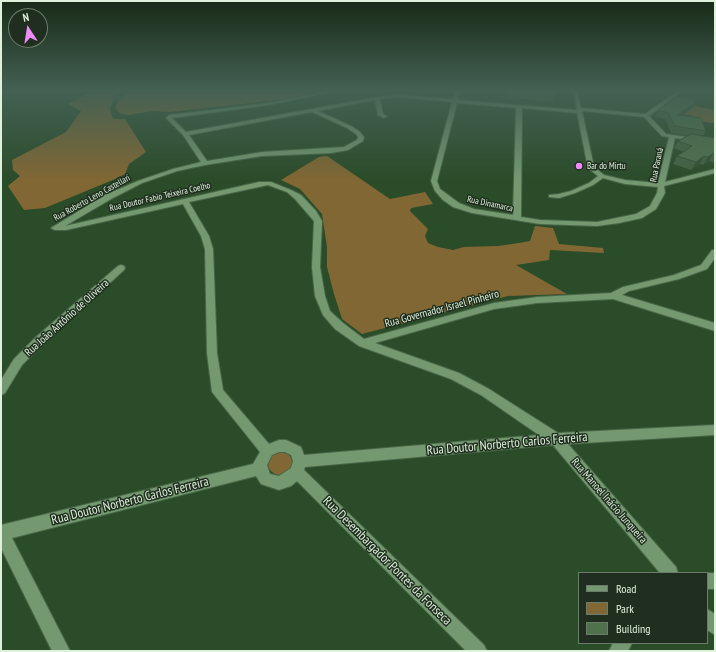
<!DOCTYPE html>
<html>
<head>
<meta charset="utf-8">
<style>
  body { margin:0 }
  #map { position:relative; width:716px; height:652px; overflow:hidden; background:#2b4c29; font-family:"PT Sans Narrow",sans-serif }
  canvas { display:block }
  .frame { position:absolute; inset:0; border:2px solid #ddf1db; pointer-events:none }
  .legend { position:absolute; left:578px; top:572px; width:130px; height:72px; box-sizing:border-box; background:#1f2e1e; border:1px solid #6b7c6a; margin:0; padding:5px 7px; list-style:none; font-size:12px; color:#ddf1db }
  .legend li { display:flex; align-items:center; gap:8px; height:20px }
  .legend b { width:20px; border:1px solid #6b7c6a }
  .north { position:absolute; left:8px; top:8px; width:40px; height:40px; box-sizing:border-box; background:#1f2e1e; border:1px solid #6b7c6a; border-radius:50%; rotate:348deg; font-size:11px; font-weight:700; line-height:16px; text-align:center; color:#ddf1db }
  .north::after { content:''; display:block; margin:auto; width:14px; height:18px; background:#ed8cf9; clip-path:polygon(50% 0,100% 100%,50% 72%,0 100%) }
</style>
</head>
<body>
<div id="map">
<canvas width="716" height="652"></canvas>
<div class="frame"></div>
<ul class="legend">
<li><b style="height:5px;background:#749971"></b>Road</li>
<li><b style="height:11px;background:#816733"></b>Park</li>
<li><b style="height:11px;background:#4f724c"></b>Building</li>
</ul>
<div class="north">N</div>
</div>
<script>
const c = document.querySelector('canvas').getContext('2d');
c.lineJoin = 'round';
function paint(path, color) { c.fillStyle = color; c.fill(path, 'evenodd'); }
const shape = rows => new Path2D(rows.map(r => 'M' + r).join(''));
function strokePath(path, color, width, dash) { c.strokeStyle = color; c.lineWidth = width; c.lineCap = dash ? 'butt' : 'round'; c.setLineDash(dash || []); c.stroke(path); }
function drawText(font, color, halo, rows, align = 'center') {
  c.font = font + ' "PT Sans Narrow",sans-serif'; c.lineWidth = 3; c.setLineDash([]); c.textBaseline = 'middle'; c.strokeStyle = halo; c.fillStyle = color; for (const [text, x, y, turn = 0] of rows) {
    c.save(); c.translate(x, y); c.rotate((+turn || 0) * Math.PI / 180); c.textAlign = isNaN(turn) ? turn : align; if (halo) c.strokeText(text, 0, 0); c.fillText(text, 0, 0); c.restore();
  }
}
paint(shape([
  [93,90,125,90,115,95,110,109,113,119,125,119,146,152,129,164,125,174,115,179,45,208,24,210,8,186,20,176,13,170,12,160,66,132,81,111,68,104],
  [131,90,326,90,287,99,170,112,153,111,129,115,121,114,115,108,119,100],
  [673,101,715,110,715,123,687,120,693,116,664,109],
  [327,156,390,199,425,192,433,204,411,208,410,211,428,229,425,236,428,243,438,247,453,250,464,247,498,246,519,243,530,241,535,226,553,228,559,244,603,248,604,253,550,250,549,260,516,265,567,294,508,296,362,334,342,319,334,294,327,267,327,247,322,214,300,189,281,180,319,157],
  '268 463a12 12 0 1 1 24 0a12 12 0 1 1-24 0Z'
]), '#816733');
const minor = shape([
  [332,90,341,90,269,105,172,118,186,132,377,97,399,95,453,99,456,90,460,90,458,100,577,110,573,90,577,90,581,108,645,114,679,90,684,90,649,116,666,134,715,141,715,145,675,138,665,182,715,169,715,173,664,186,665,193,656,209,642,218,619,223,597,226,540,224,472,213,453,207,443,200,435,191,431,181,452,102,399,97,380,99,383,114,387,116,384,118,378,115,375,100,318,111,351,126,360,132,364,137,363,141,348,150,331,153,262,156,205,165,177,171,142,183,111,199,65,226,259,182,271,182,291,190,301,195,316,211,322,221,320,267,325,296,330,311,343,323,364,339,494,303,537,297,611,293,623,287,674,275,701,265,712,250,715,250,715,258,707,269,679,279,629,291,622,295,715,323,715,331,613,299,537,303,494,309,375,343,459,373,489,389,558,433,715,425,715,435,568,444,676,567,678,573,660,573,553,445,305,467,304,470,484,645,487,651,466,651,297,481,291,486,279,490,261,484,256,476,12,538,70,651,52,651,1,548,1,525,253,464,260,452,212,392,207,353,205,249,201,236,183,204,66,230,55,230,51,228,105,195,138,181,173,169,201,162,183,135,166,118,169,115,269,103,332,90],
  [457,103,516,108,513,215,474,209,459,203,440,189,437,181,457,103],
  [522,108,577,113,588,168,598,176,589,183,571,191,559,194,549,195,549,197,559,198,575,193,593,185,603,178,625,184,658,187,657,193,650,206,636,214,597,222,540,220,521,217,522,108],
  [582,111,644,117,662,136,669,137,658,183,625,180,604,175,594,167,582,111],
  [312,112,347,128,356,134,358,137,357,140,344,147,262,152,207,161,189,135,312,112],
  [268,185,287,192,295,199,314,221,312,267,315,296,323,315,335,329,359,346,451,379,481,395,539,435,304,455,301,447,286,440,279,440,269,444,223,390,217,353,213,249,209,236,189,202,268,185],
  [279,452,285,452,291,455,293,461,291,468,279,476,270,474,267,465,272,455,279,452],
  [121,265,124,266,125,268,124,270,44,343,22,365,5,393,1,395,1,380,14,359,36,337,118,266,121,265],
  [707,573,715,573,715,589,707,589,707,573],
  [707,609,715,614,715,635,707,630,707,609],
  [613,643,632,643,628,651,609,651,613,643]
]);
strokePath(minor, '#496748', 2);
paint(minor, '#749971');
paint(shape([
  [507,90,556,90,553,102,505,97],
  [693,107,683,116,706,131,703,136,715,138,715,163,709,161,703,165,700,164,691,170,673,164,677,156,684,152,674,148,678,141,689,136,671,133,665,119,655,117,658,110]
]), '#446241');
paint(shape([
  [697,101,693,107,675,122,678,115],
  [714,153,709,161,703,165,708,157],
  [704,156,700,164,691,170,696,162]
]), '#375035');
const building = shape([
  [677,96,697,101,678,115,701,118,706,131,675,126,668,113,658,110,677,96],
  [691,134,715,138,715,154,714,153,708,157,704,156,696,162,677,156,692,146,678,141,691,134]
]);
paint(building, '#4f724c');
strokePath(building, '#375035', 1);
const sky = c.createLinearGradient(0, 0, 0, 181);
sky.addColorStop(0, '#182a17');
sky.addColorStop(0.5, '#446154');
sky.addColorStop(1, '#44615400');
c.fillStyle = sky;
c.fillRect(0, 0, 716, 181);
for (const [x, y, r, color] of [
  [579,166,4,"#ed8cf9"]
]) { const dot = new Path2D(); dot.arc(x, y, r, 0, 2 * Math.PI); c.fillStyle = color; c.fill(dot); strokePath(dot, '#1f2e1e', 1.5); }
drawText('9px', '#ddf1db', '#1f2e1e', [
  ["Rua Paraná",657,165,-78],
  ["Rua Doutor Fabio Teixeira Coelho",160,197,-13],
  ["Rua Roberto Leno Castellari",92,198,-29],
  ["Rua Dinamarca",490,204,12]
]);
drawText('9px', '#ddf1db', '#1f2e1e', [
  ["Bar do Mirtu",587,166]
], 'left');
drawText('11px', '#ddf1db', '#1f2e1e', [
  ["Rua Governador Israel Pinheiro",442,309,-15],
  ["Rua João Antônio de Oliveira",67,318,-42],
  ["Rua Manoel Inácio Junqueira",609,501,49]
]);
drawText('13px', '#ddf1db', '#1f2e1e', [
  ["Rua Doutor Norberto Carlos Ferreira",507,444,-5],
  ["Rua Doutor Norberto Carlos Ferreira",130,501,-14],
  ["Rua Desembargador Pontes da Fonseca",387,561,45]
]);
</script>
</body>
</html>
